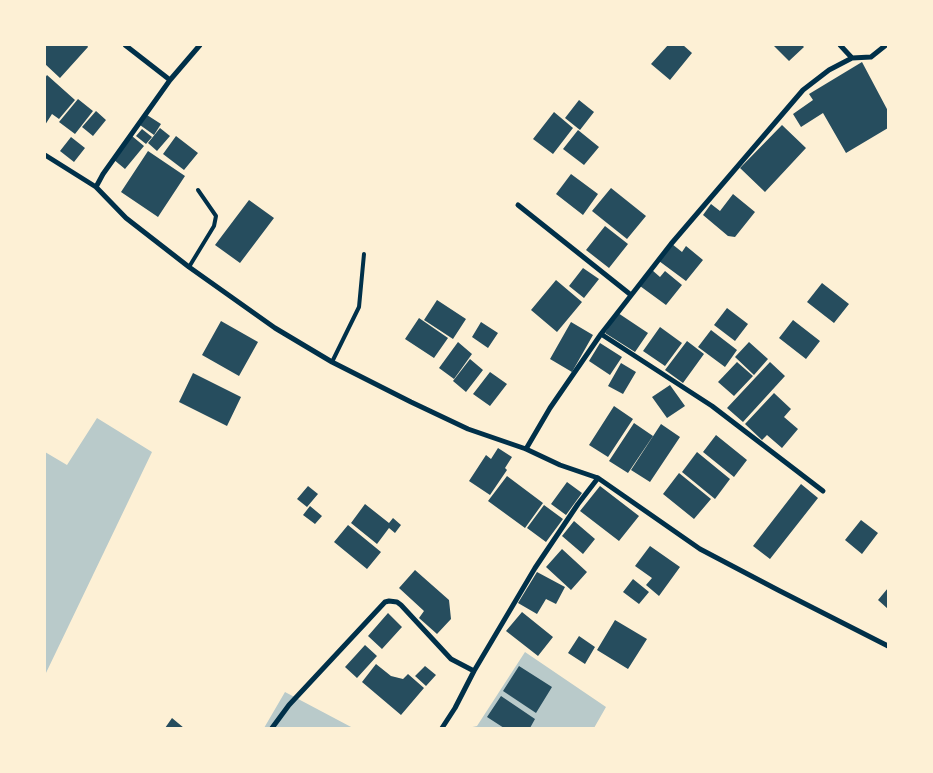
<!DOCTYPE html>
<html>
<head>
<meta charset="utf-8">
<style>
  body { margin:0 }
  #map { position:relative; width:933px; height:773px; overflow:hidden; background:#fdf0d5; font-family:Poppins,sans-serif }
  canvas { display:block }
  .frame { position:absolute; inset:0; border:46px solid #fdf0d5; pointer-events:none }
</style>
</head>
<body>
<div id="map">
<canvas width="933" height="773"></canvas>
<div class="frame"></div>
</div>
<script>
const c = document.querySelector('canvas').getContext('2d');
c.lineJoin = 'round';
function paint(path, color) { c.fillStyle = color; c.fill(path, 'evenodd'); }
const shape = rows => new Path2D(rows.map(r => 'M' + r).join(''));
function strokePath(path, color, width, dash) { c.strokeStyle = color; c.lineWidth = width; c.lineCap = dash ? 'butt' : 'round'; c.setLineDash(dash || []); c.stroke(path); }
paint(shape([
  [97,418,152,452,45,675,45,452,67,465],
  [525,652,606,707,594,728,468,728,477,726],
  [285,692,353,728,264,728]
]), '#b9caca');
paint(shape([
  [45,45,87,45,88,47,60,78,45,64],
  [668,45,683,45,692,53,670,80,651,64],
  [773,45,802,45,804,47,789,61],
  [862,62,888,111,888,128,846,153,823,113,801,127,793,114,813,100,809,94],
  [47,75,75,100,59,119,52,114,45,125,45,78],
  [78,99,93,111,75,134,59,122],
  [579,100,594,112,580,130,565,118],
  [96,111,106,120,93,136,82,127],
  [554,112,573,128,553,154,533,139],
  [147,115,161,124,154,135,140,125],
  [782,125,806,148,765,192,740,168],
  [160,128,170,136,157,151,148,143],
  [142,129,152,137,146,144,136,136],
  [578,130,599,147,584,165,563,149],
  [132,136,144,146,125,169,113,159],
  [176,136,198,153,184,170,163,154],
  [71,137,85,148,74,162,60,151],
  [148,151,185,176,158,217,121,192],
  [571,174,598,194,583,215,556,194],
  [611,188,646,216,627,239,592,211],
  [733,194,755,212,735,237,728,236,703,215,711,204,720,211],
  [249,200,274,218,240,263,215,245],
  [605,226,628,244,609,268,586,250],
  [672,244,682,252,686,246,703,260,686,281,659,261],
  [583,268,599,279,584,298,569,286],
  [652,270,660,277,665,271,682,285,666,305,640,286],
  [556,280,582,302,557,332,531,310],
  [822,283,849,304,834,323,807,302],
  [437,300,466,319,453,339,424,320],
  [727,308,748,324,735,341,714,325],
  [618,313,648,333,635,352,605,333],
  [419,318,448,338,434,358,405,339],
  [793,320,820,341,806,359,779,338],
  [221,321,258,342,239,376,202,355],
  [481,322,498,333,488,348,472,337],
  [571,322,593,335,572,372,550,359],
  [660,327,682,343,665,366,643,351],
  [711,330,737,350,725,367,698,347],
  [687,341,704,354,683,383,665,370],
  [458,342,472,354,454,379,439,368],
  [749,342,768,359,754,375,735,357],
  [600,343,622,357,610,375,589,361],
  [470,359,483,370,466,392,453,381],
  [737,362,753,376,734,396,718,382],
  [770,362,785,376,743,422,727,408],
  [621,363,636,372,623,394,608,386],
  [490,372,507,384,490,406,473,394],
  [193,373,241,397,227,426,179,402],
  [670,385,685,406,667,418,652,397],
  [774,393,791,409,784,417,798,429,782,448,767,435,762,440,745,424],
  [614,406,633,419,608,457,589,445],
  [634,423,653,436,628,473,609,461],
  [661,424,680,437,650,482,631,470],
  [716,435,747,460,734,477,703,452],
  [498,448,512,457,505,468,507,470,490,495,469,481,486,455,491,459],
  [697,452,730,479,715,499,682,472],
  [679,473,711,499,694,519,663,494],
  [507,476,543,503,525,528,488,501],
  [567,482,582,493,566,515,551,504],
  [801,484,818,498,770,559,753,546],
  [308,486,318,494,307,507,297,499],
  [600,486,639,516,619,541,580,511],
  [365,504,389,523,393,518,401,525,395,533,389,528,377,544,351,523],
  [544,505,563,519,546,542,527,528],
  [310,506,322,516,315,524,303,515],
  [861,520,878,533,862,554,845,540],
  [574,521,595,539,583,554,562,536],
  [348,525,381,552,367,569,334,542],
  [650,546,680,567,659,596,646,585,652,578,635,566],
  [562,549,587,572,571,590,546,567],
  [415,570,449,600,451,619,437,634,419,618,424,611,399,588],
  [537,572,565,587,556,604,546,599,537,614,518,603],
  [633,579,649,592,639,604,623,592],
  [888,588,888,609,878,600],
  [522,612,553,637,538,656,506,631],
  [388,613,402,627,382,649,368,636],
  [615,620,647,639,628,669,597,650],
  [579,636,595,647,585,664,568,653],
  [365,645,377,656,357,678,345,667],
  [376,664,391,676,403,679,408,674,424,688,401,715,362,682],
  [425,666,436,675,426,686,415,676],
  [519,666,552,687,536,713,503,691],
  [501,696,535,719,530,728,504,728,487,717],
  [172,718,184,728,165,728]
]), '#264d5e');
strokePath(shape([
  [189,267,214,226,216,216,198,190],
  [332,362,359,307,364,254]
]), '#003049', 4);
strokePath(shape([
  [125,45,170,80],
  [852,58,871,57,886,45],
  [45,155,96,187,103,174,170,80,200,45],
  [96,187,126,218,189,267,275,328,332,362,411,402,468,429,526,449,560,465,598,478,578,504,535,568,474,671,451,659,401,605,397,602,389,601,385,602,289,705,272,728],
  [518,205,631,295],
  [601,334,712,406,823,491],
  [526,449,550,408,601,334,671,244,803,90,829,70,852,58,840,45],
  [598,478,700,549,778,590,888,646],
  [442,728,455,708,474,671]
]), '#003049', 5);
</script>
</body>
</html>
